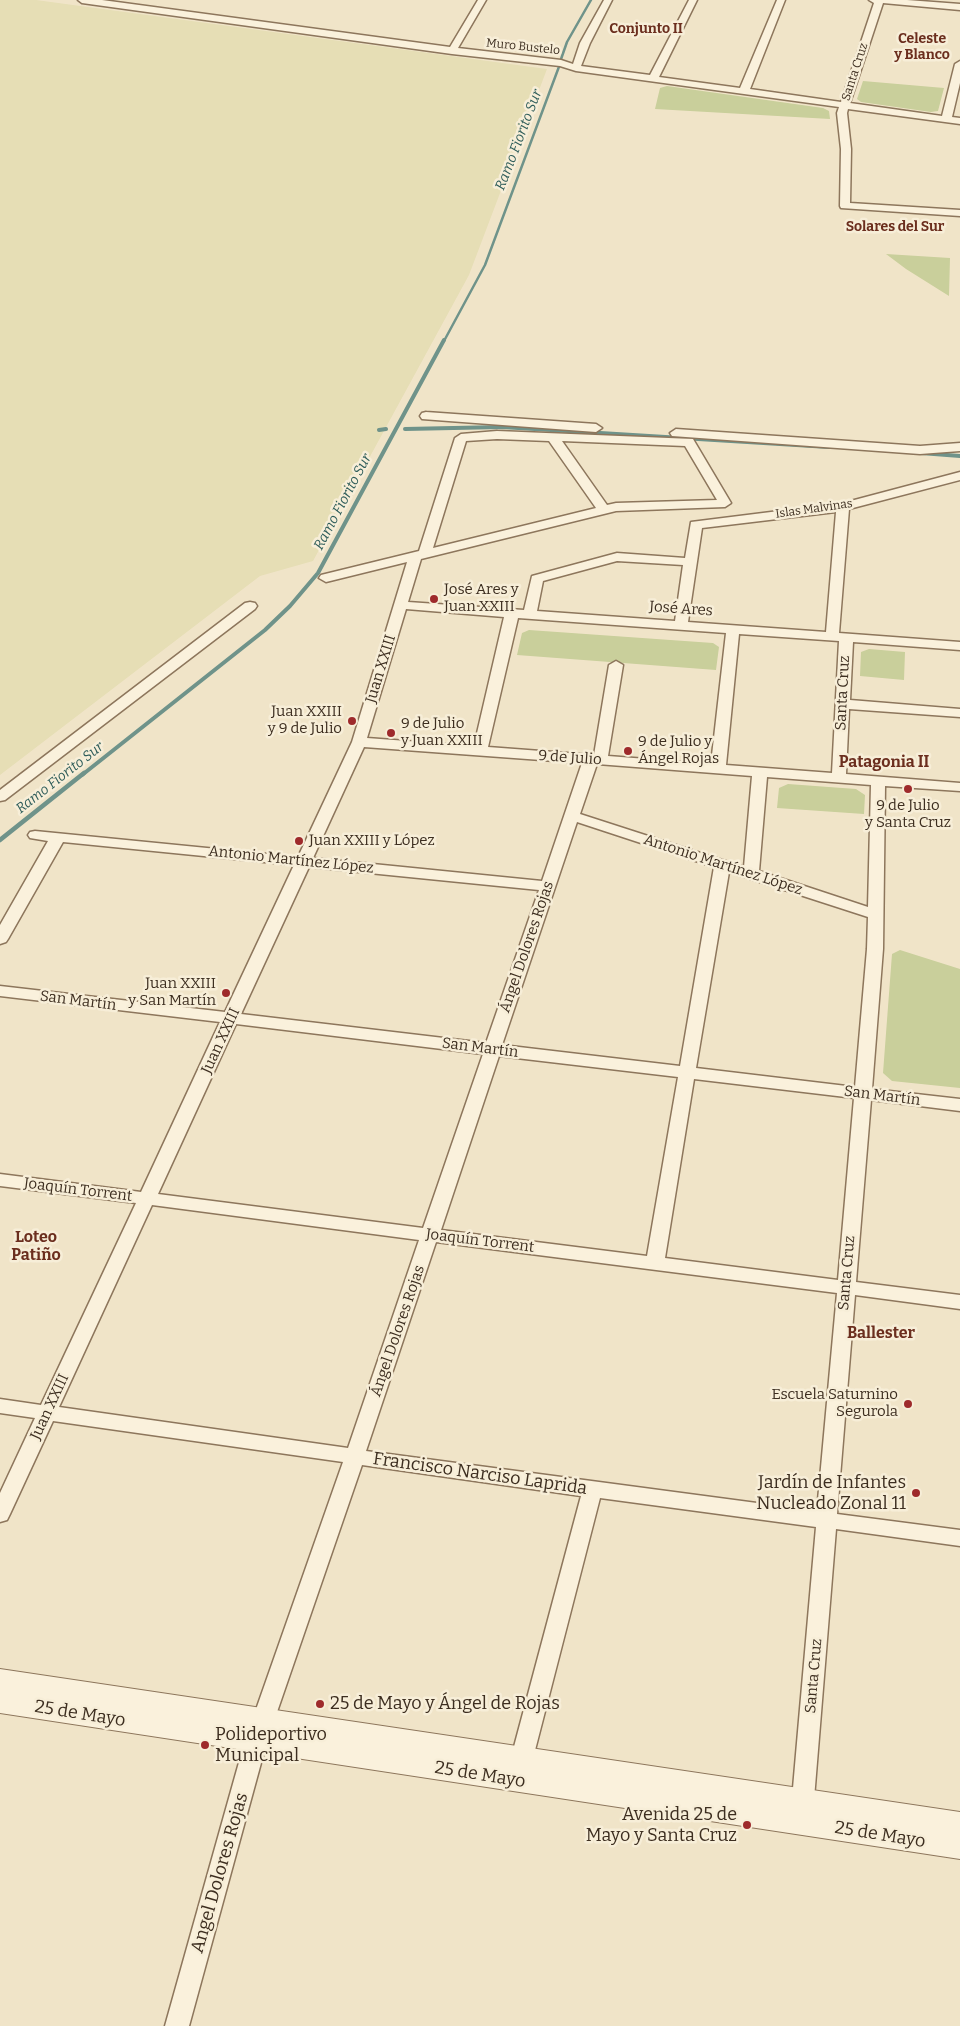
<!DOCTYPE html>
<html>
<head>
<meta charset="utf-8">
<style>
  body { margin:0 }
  canvas { display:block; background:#f0e4c8 }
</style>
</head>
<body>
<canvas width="960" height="2026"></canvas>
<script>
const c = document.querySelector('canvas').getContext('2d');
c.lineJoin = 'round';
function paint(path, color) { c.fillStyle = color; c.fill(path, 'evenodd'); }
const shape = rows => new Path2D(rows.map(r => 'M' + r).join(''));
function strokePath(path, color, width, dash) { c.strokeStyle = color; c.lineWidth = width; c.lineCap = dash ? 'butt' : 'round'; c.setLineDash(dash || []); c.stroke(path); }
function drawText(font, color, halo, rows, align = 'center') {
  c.font = font + ' Bitter,serif'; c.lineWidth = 5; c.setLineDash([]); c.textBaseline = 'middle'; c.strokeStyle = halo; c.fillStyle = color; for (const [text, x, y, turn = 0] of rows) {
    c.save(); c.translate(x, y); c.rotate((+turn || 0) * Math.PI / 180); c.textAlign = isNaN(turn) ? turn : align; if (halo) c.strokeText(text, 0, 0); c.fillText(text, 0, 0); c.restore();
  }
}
paint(shape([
  [0,0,36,0,547,69,469,275,313,561,260,576,0,775]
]), '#e6deb5');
paint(shape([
  [863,81,944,88,938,111,931,112,861,102,857,99],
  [667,86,823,108,829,111,830,119,655,109,660,88],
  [886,254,950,258,949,296,906,269],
  [529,630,713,643,719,647,716,670,517,655,522,633],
  [869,649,905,652,904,680,860,676,861,652],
  [788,784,856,789,865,795,864,814,777,808,779,788],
  [900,950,960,969,960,1088,892,1081,883,1073,892,954]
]), '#c9cf9b');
strokePath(shape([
  [560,62,567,42,591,0],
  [444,341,485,265,560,64]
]), '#6f938a', 2.5);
strokePath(shape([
  [405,429,502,427,829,447],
  [379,430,386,429],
  [921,453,960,456],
  [82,775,265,630,290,606,318,573,444,340]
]), '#6f938a', 4);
strokePath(shape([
  [0,840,84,773]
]), '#6f938a', 4.5);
const minor = shape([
  [78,0,102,0,450,47,478,0,486,0,458,48,561,60,573,64,580,43,604,0,612,0,590,43,581,66,650,75,689,0,697,0,659,77,740,88,777,0,785,0,750,89,841,102,874,3,869,0,907,0,960,4,960,10,883,3,850,103,942,116,955,64,960,61,960,83,952,117,960,118,960,124,848,109,847,113,851,149,850,203,960,210,960,216,841,208,840,206,841,149,837,113,839,107,576,71,560,66,452,54,82,3,78,0],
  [426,412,596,424,602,428,596,432,422,419,420,416,422,413,426,412],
  [676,429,920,446,960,443,960,451,920,454,672,436,670,433,676,429],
  [497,431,693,439,731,503,725,507,616,511,421,559,408,602,524,610,532,576,617,553,685,558,691,522,843,503,960,472,960,480,849,509,839,633,960,642,960,650,853,642,850,700,960,709,960,717,849,709,846,774,960,783,960,791,885,786,883,949,872,1089,960,1099,960,1111,871,1100,856,1282,960,1295,960,1309,855,1295,837,1514,960,1530,960,1546,836,1529,813,1811,810,1818,802,1821,794,1818,791,1811,816,1527,600,1498,533,1758,530,1765,522,1767,514,1765,511,1758,581,1496,362,1465,267,1741,189,2026,165,2026,245,1741,343,1462,53,1421,10,1514,7,1520,0,1522,0,1493,35,1418,0,1413,0,1399,41,1405,136,1203,0,1186,0,1174,141,1192,220,1022,0,996,0,986,225,1012,294,865,63,842,8,939,6,942,0,944,0,925,48,841,30,838,28,835,30,832,35,831,298,857,352,742,407,562,326,582,319,578,321,575,419,551,455,438,461,434,497,431],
  [497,439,549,441,596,508,433,548,466,441,497,439],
  [562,441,685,446,717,500,616,503,607,505,562,441],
  [836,512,826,632,688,622,702,528,836,512],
  [617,561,683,565,675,621,537,611,543,581,617,561],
  [406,609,504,617,474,746,367,738,406,609],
  [518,618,726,633,711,764,608,756,623,665,616,661,609,665,594,755,488,747,518,618],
  [739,634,839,641,832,773,726,765,739,634],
  [364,747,582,763,542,881,313,858,364,747],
  [597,764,752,776,744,867,580,814,597,764],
  [767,777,871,785,868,907,759,871,767,777],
  [577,822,714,867,680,1066,502,1045,577,822],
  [309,867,539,890,486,1043,241,1014,309,867],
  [729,872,868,917,867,949,855,1087,696,1068,729,872],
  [236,1024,483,1054,423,1228,158,1194,236,1024],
  [499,1056,678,1077,647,1256,441,1230,499,1056],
  [694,1079,854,1098,838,1280,665,1258,694,1079],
  [152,1205,419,1240,348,1448,59,1407,152,1205],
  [436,1242,837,1293,817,1511,366,1451,436,1242],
  [250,602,255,603,257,606,255,609,5,800,0,801,0,790,245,603,250,602]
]);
const tertiary = shape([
  [0,1669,960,1812,960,1859,0,1713,0,1691,248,1728,0,1691,0,1669]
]);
strokePath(minor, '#8d765c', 3);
strokePath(tertiary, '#8d765c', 2);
paint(minor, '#faf1dc');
paint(tertiary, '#faf1dc');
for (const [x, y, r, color] of [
  [434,599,5,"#9e2a2b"],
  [352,721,5,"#9e2a2b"],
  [391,733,5,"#9e2a2b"],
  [628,751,5,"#9e2a2b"],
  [908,789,5,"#9e2a2b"],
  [299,841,5,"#9e2a2b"],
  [226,993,5,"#9e2a2b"],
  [908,1404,5,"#9e2a2b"],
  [916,1493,5,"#9e2a2b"],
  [320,1704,5,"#9e2a2b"],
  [205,1745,5,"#9e2a2b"],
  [747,1825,5,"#9e2a2b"]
]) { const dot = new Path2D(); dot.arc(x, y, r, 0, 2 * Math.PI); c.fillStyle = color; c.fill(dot); strokePath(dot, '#f7eed8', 2); }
drawText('12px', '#3d2e20', '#f7eed8', [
  ["Muro Bustelo",523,47,6],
  ["Santa Cruz",855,72,-72],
  ["Islas Malvinas",814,509,-8]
]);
drawText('bold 14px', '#6b2e1e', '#f7eed8', [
  ["Conjunto II",646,29],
  ["Celeste",922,39],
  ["y Blanco",922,55],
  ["Solares del Sur",895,227]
]);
drawText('italic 14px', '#2f5d5a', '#f7eed8', [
  ["Ramo Fiorito Sur",519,140,-69],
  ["Ramo Fiorito Sur",343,502,-62],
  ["Ramo Fiorito Sur",60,778,-38]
]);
drawText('15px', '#3d2e20', '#f7eed8', [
  ["José Ares y",444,590],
  ["Juan XXIII",444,607],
  ["Juan XXIII",342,712,"right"],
  ["y 9 de Julio",342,729,"right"],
  ["9 de Julio",401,724],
  ["y Juan XXIII",401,741],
  ["9 de Julio y",638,742],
  ["Ángel Rojas",638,759],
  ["9 de Julio",908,806,"center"],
  ["y Santa Cruz",908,823,"center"],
  ["Juan XXIII y López",309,841],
  ["Juan XXIII",216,984,"right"],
  ["y San Martín",216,1001,"right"],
  ["Escuela Saturnino",898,1395,"right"],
  ["Segurola",898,1412,"right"]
], 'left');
drawText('15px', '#3d2e20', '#f7eed8', [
  ["José Ares",681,609,4],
  ["Juan XXIII",381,669,-73],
  ["Santa Cruz",843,693,-87],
  ["9 de Julio",570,758,4],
  ["Antonio Martínez López",291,860,6],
  ["Antonio Martínez López",723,865,18],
  ["Ángel Dolores Rojas",527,947,-71],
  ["San Martín",78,1001,7],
  ["Juan XXIII",221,1041,-65],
  ["San Martín",480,1048,7],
  ["San Martín",882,1096,7],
  ["Joaquín Torrent",78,1190,7],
  ["Joaquín Torrent",480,1241,7],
  ["Santa Cruz",847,1273,-85],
  ["Ángel Dolores Rojas",398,1331,-71],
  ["Juan XXIII",50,1407,-65],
  ["Santa Cruz",814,1676,-85]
]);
drawText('bold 16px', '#6b2e1e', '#f7eed8', [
  ["Patagonia II",884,763],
  ["Loteo",36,1238],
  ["Patiño",36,1256],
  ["Ballester",881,1334]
]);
drawText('18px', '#3d2e20', '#f7eed8', [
  ["Francisco Narciso Laprida",480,1474,8],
  ["25 de Mayo",80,1714,9],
  ["25 de Mayo",480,1775,9],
  ["25 de Mayo",880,1835,9],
  ["Angel Dolores Rojas",220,1873,-74]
]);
drawText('18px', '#3d2e20', '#f7eed8', [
  ["Jardín de Infantes",906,1483],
  ["Nucleado Zonal 11",906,1504],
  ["25 de Mayo y Ángel de Rojas",330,1704,"left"],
  ["Polideportivo",215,1735,"left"],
  ["Municipal",215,1756,"left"],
  ["Avenida 25 de",737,1815],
  ["Mayo y Santa Cruz",737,1836]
], 'right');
</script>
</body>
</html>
